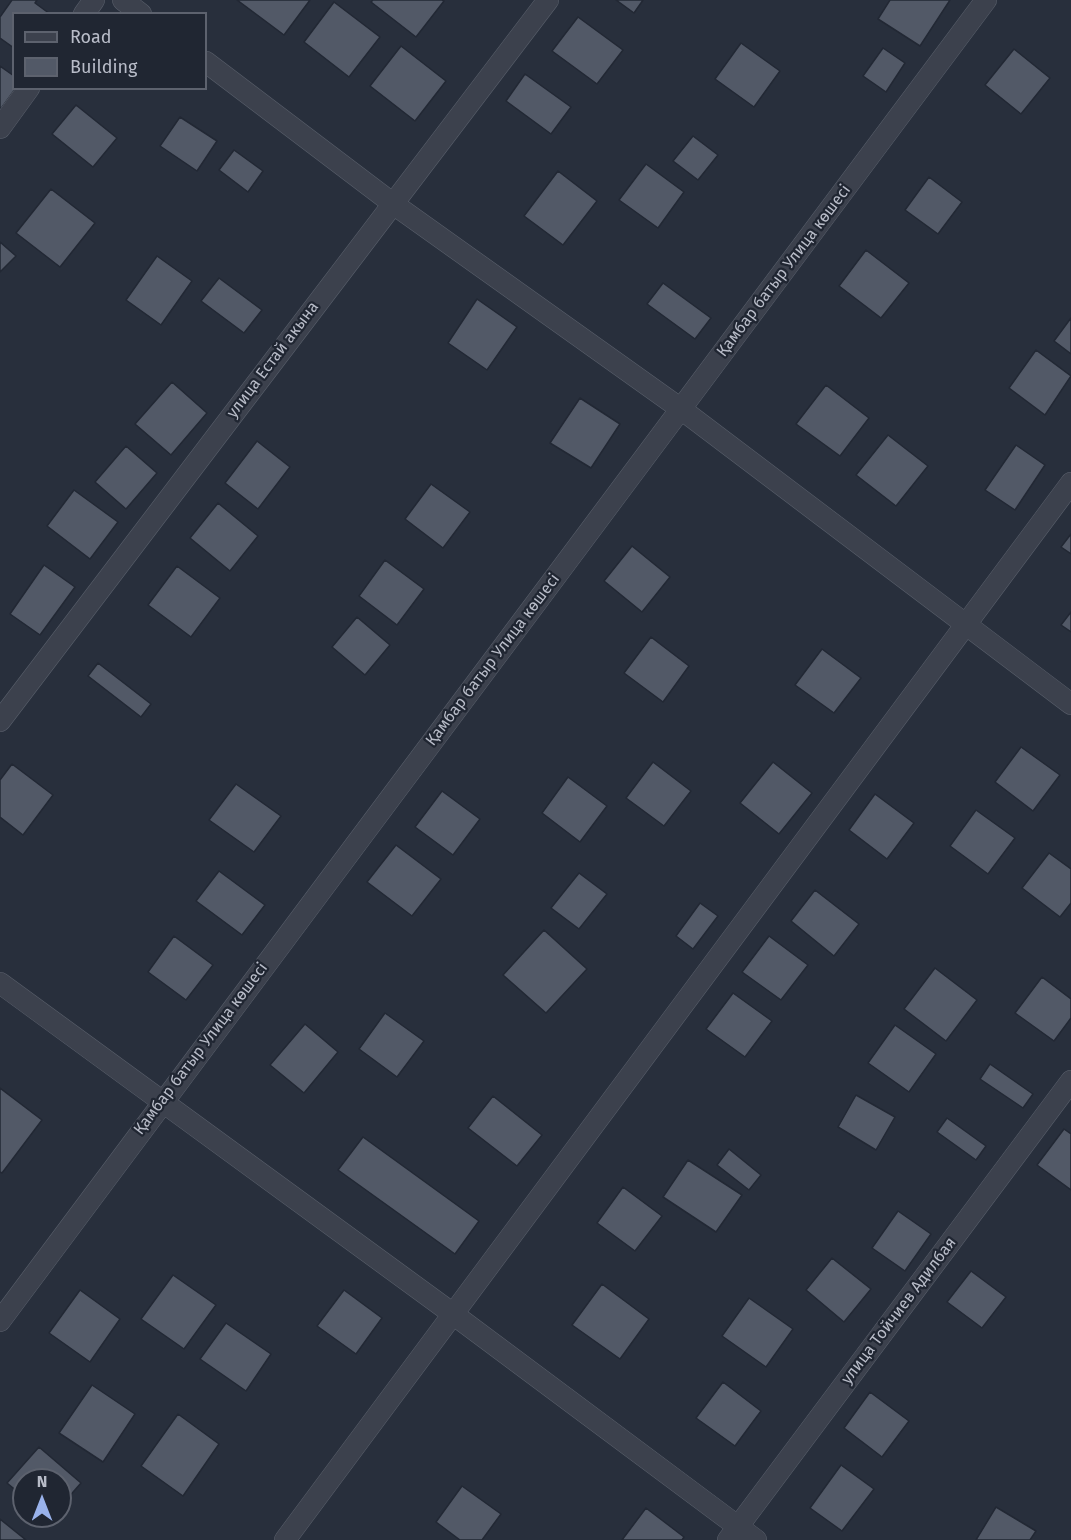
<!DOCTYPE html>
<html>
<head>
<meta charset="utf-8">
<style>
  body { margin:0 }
  #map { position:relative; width:1071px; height:1540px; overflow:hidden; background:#282f3c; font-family:"Fira Sans",sans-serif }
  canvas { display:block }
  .legend { position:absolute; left:12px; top:12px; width:195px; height:78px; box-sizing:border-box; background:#202632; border:2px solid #5d626e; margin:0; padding:8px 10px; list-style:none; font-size:18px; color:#b8bcc8 }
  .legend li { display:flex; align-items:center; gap:12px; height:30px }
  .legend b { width:30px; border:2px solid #5d626e }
  .north { position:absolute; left:12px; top:1468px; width:60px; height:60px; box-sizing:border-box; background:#202632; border:2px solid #5d626e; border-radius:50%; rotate:0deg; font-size:16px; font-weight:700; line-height:24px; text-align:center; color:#b8bcc8 }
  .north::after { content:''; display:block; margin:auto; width:21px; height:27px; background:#99b2eb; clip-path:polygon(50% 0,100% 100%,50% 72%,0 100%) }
</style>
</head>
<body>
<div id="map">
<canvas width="1071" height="1540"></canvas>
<ul class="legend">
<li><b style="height:8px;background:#3c414d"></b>Road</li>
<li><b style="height:16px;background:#525967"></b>Building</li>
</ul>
<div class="north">N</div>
</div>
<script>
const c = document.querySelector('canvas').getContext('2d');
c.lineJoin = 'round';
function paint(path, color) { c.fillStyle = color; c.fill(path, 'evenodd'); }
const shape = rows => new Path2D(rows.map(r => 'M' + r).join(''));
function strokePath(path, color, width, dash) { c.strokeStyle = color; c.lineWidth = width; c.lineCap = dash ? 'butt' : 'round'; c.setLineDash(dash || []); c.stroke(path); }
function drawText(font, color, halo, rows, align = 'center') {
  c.font = font + ' "Fira Sans",sans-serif'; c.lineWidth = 4.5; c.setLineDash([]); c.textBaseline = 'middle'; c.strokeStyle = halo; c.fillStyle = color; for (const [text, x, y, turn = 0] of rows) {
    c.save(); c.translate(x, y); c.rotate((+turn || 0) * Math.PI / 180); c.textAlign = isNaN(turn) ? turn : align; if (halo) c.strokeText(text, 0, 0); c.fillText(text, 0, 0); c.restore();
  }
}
const building = shape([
  [12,0,37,0,35,3,50,14,14,14,14,48,0,38,0,17,12,0],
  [237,0,310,0,284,35,237,0],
  [373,0,442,0,444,1,416,37,371,2,373,0],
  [616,0,643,0,634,13,616,0],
  [890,0,950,0,920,46,878,19,890,0],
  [334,2,380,37,349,77,304,42,334,2],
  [578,17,623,50,597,84,552,51,578,17],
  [741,43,780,71,754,107,715,79,741,43],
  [401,46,446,81,415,121,370,86,401,46],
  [883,48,905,63,886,92,863,76,883,48],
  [1014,49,1050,78,1021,114,985,85,1014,49],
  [0,66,14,76,14,88,16,88,0,110,0,66],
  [525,74,571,107,551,134,506,101,525,74],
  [76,105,117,138,93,167,52,134,76,105],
  [180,117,217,141,197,171,160,146,180,117],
  [693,136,718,155,698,180,673,161,693,136],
  [234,150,263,171,248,192,219,170,234,150],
  [646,164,684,192,658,228,619,200,646,164],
  [558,171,597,201,563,245,524,216,558,171],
  [929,177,962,202,938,234,905,210,929,177],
  [51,189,95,223,60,267,16,233,51,189],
  [0,242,16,256,0,272,0,242],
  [866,250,909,283,881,318,839,286,866,250],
  [157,256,192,281,161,325,126,300,157,256],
  [219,278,262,310,244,333,201,301,219,278],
  [663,283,711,318,695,339,647,304,663,283],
  [477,299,517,327,487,370,448,343,477,299],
  [1071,318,1071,354,1054,341,1071,318],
  [1036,350,1071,376,1045,415,1009,388,1036,350],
  [172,382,207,413,171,455,135,424,172,382],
  [826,385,869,418,840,456,796,424,826,385],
  [580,398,620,424,591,468,550,443,580,398],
  [888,435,928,466,896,506,856,475,888,435],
  [257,441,290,467,258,509,225,483,257,441],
  [1016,445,1045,465,1015,510,985,490,1016,445],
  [126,446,157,473,126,509,95,482,126,446],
  [431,484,470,512,443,548,405,519,431,484],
  [74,490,118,522,90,559,47,526,74,490],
  [218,503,258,536,230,571,190,538,218,503],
  [1071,534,1071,554,1061,547,1071,534],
  [632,546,670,577,642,612,604,581,632,546],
  [385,560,424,589,397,625,359,596,385,560],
  [44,565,75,587,40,635,10,614,44,565],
  [177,566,220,598,191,637,148,605,177,566],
  [1071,612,1071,632,1061,625,1071,612],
  [357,617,390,645,365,675,332,647,357,617],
  [651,637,689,666,663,702,624,673,651,637],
  [822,649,861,678,834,713,795,685,822,649],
  [98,663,151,704,141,717,88,676,98,663],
  [1021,747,1060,775,1033,811,995,782,1021,747],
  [653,762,691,791,664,826,626,798,653,762],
  [773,762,812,793,779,834,740,803,773,762],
  [12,764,53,795,23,835,0,817,0,780,12,764],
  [568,777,607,806,580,842,542,813,568,777],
  [236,784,281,816,254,852,209,820,236,784],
  [442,791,480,819,453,855,415,827,442,791],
  [875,794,914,823,887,859,849,830,875,794],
  [976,810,1015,838,988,874,950,846,976,810],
  [396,845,441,879,412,916,367,882,396,845],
  [1049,853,1071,869,1071,903,1060,917,1022,888,1049,853],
  [219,871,265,905,242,935,196,901,219,871],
  [579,873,607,894,579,929,551,908,579,873],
  [815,890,859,924,834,956,791,921,815,890],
  [700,903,718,916,693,949,676,936,700,903],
  [544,930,587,969,546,1013,503,975,544,930],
  [174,936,213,965,186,1000,148,972,174,936],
  [769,936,808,965,781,1000,742,972,769,936],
  [935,968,977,1000,946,1041,904,1009,935,968],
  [1042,977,1071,999,1071,1018,1054,1041,1015,1013,1042,977],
  [733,993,772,1021,745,1057,706,1029,733,993],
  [385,1013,424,1041,397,1077,359,1049,385,1013],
  [305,1024,338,1052,304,1093,270,1065,305,1024],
  [895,1025,936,1054,909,1092,868,1063,895,1025],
  [990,1064,1033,1094,1023,1108,980,1079,990,1064],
  [0,1088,42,1120,2,1173,0,1172,0,1088],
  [856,1095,895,1117,876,1150,838,1127,856,1095],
  [493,1096,542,1135,517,1166,468,1128,493,1096],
  [947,1118,986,1146,976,1160,937,1132,947,1118],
  [1064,1129,1071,1134,1071,1190,1037,1165,1064,1129],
  [363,1137,479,1221,455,1254,338,1170,363,1137],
  [729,1149,761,1175,749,1190,717,1165,729,1149],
  [688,1160,742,1195,716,1232,663,1197,688,1160],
  [623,1187,662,1216,635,1251,597,1223,623,1187],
  [898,1211,931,1234,905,1271,872,1248,898,1211],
  [832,1258,871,1289,844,1322,806,1290,832,1258],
  [971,1271,1006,1297,982,1328,947,1302,971,1271],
  [173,1275,216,1305,184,1349,141,1319,173,1275],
  [602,1284,649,1319,620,1359,572,1325,602,1284],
  [80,1290,120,1319,90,1362,49,1333,80,1290],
  [344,1290,382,1318,356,1354,317,1326,344,1290],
  [749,1298,793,1329,766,1367,722,1336,749,1298],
  [226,1323,271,1354,246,1391,200,1359,226,1323],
  [723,1382,761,1411,735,1446,696,1418,723,1382],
  [92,1385,135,1414,103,1462,59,1433,92,1385],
  [870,1392,909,1421,882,1457,844,1428,870,1392],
  [178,1414,219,1444,183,1496,141,1466,178,1414],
  [39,1447,81,1483,60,1507,60,1480,24,1480,24,1497,7,1483,39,1447],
  [841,1465,874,1489,842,1531,810,1508,841,1465],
  [462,1486,501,1514,482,1540,460,1540,436,1522,462,1486],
  [996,1507,1036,1531,1030,1540,976,1540,996,1507],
  [646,1508,684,1537,682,1540,622,1540,646,1508],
  [0,1519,26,1540,0,1540,0,1519]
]);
paint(building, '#525967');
strokePath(building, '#222834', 1.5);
const street = shape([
  [123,0,141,14],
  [84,14,94,0],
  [206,62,392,203,681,409,1071,704],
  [0,128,29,88],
  [0,721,548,0],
  [0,983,453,1314,756,1540],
  [0,1321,986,0],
  [285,1540,1071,483],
  [728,1540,1071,1081]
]);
strokePath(street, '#595f6b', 22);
strokePath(street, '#3c414d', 21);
drawText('16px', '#b8bcc8', '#202632', [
  ["Қамбар батыр Улица көшесі",784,271,-53],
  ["улица Естай акына",273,360,-53],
  ["Қамбар батыр Улица көшесі",493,660,-53],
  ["Қамбар батыр Улица көшесі",201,1049,-53],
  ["улица Тойчиев Адилбая",899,1311,-53]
]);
</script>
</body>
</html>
